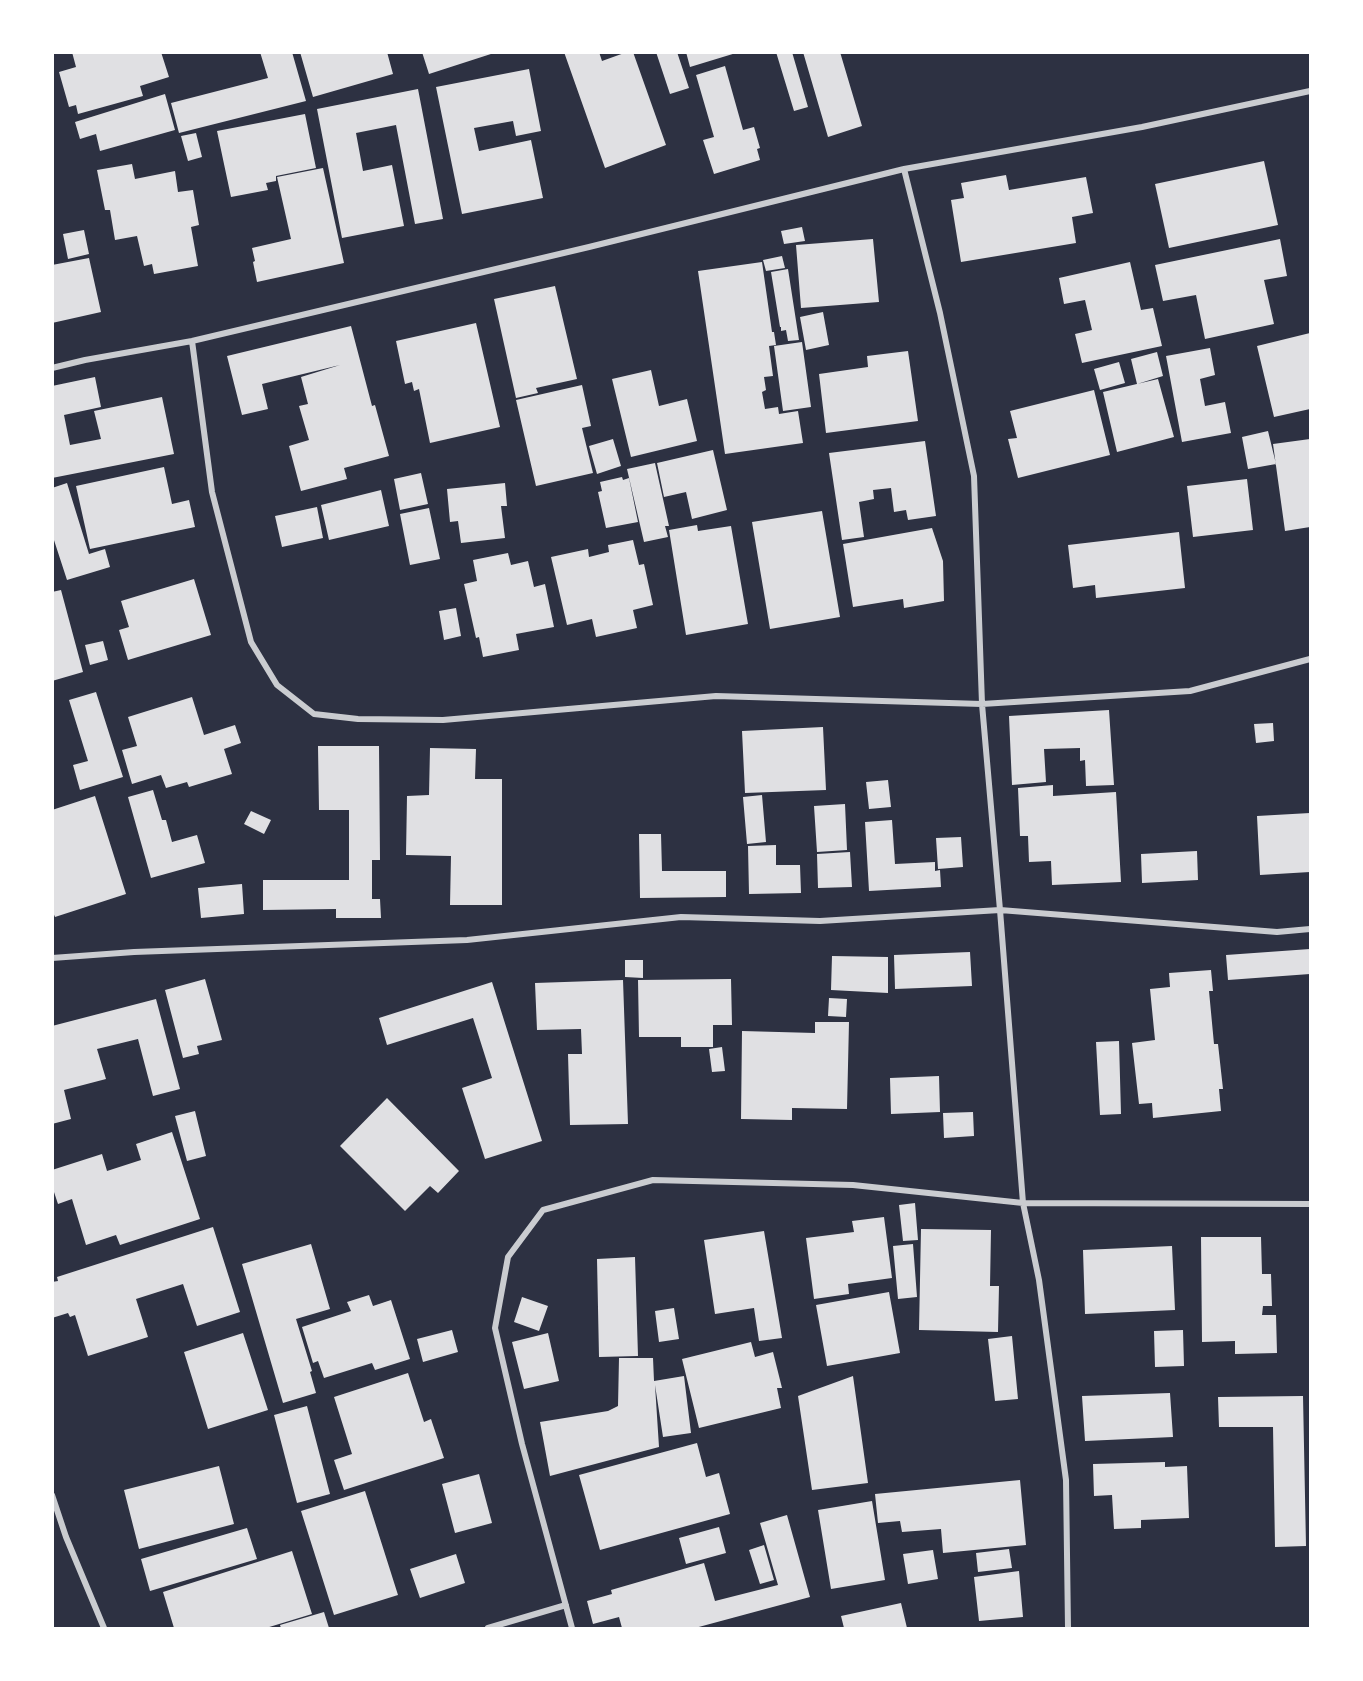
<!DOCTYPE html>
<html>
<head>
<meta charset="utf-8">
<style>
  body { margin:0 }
  #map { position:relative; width:1363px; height:1681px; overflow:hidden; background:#2d3142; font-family:Mulish,sans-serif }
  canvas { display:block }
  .frame { position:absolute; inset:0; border:54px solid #fff; pointer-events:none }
</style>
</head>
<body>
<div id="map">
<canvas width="1363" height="1681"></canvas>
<div class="frame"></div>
</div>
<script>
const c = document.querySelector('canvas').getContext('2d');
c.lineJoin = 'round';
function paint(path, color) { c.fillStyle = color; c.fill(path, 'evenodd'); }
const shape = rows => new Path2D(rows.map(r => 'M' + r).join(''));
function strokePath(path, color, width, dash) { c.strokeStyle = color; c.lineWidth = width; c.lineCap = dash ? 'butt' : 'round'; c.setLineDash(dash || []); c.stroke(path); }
paint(shape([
  [72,52,161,52,169,77,140,86,143,96,78,114,76,105,69,107,59,72,76,67],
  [260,52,292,52,306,101,179,133,171,103,268,78],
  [300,52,387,52,393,74,313,97],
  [422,52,494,52,494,53,429,74],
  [564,52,599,52,602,61,627,52,633,52,666,145,605,168],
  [656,52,677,52,689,88,670,94],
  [686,52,735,52,736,53,690,67],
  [776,52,792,52,808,107,794,111],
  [803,52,840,52,862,126,828,137],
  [725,66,743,130,754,127,760,148,757,149,760,160,714,174,703,140,714,137,696,75],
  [529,69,541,131,516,136,513,121,474,128,479,151,531,140,543,198,462,214,436,87],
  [418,89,443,219,415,224,396,125,356,133,363,171,392,165,404,226,342,238,317,109],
  [165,94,175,130,100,151,96,134,80,139,75,122],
  [305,114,316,168,276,176,276,181,266,183,268,190,231,197,217,131],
  [196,133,202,157,188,161,181,136],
  [1264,161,1278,225,1169,248,1155,184],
  [132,164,135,179,175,171,178,192,193,190,199,225,191,227,198,266,154,274,152,264,144,266,137,236,115,240,110,210,105,210,97,170],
  [323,168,344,263,257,282,253,262,255,261,252,248,291,239,277,177],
  [1006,175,1009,190,1086,177,1093,213,1072,217,1076,243,961,262,951,200,964,198,961,183],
  [802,227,805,241,784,244,781,231],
  [84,230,89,254,68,259,63,234],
  [873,239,879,302,801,308,796,245],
  [1280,239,1287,276,1264,280,1274,324,1205,339,1196,295,1163,301,1155,265],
  [782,256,785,268,766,271,763,260],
  [89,258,101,312,52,323,52,265],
  [762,262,772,332,774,332,776,345,769,346,773,376,764,377,766,390,762,392,765,409,778,407,779,414,798,411,803,443,725,454,698,271],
  [1130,262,1141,310,1153,308,1162,346,1082,363,1075,334,1092,330,1085,300,1064,304,1059,278],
  [788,269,799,340,788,341,786,330,781,331,781,327,780,327,771,272],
  [555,286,577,379,536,388,538,393,516,398,494,299],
  [823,312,829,345,806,350,800,317],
  [476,323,500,427,430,443,419,389,414,391,412,382,405,384,396,341],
  [351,326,372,406,375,405,389,456,344,468,347,479,301,491,289,446,309,440,299,406,308,404,301,377,340,365,262,384,268,409,242,415,227,356],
  [1310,333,1310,409,1274,417,1257,346],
  [802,342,811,407,783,411,774,346],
  [1210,348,1215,375,1200,379,1205,406,1225,402,1231,433,1182,442,1166,356],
  [908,351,918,421,826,433,819,374,868,367,867,356],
  [1157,352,1163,376,1137,384,1131,359],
  [1119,362,1125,383,1100,390,1094,369],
  [651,370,659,406,687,399,697,441,631,457,612,379],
  [95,377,101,407,64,415,70,445,101,439,94,411,162,397,174,454,52,478,52,386],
  [1158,379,1174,437,1117,452,1103,392],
  [582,385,591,426,582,428,593,473,536,486,516,400],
  [1094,390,1110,455,1018,478,1008,439,1017,438,1010,411],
  [1268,431,1276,464,1248,469,1242,437],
  [613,439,621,466,597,474,589,446],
  [1310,439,1310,527,1285,531,1273,444],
  [925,441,936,516,908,520,906,510,894,512,891,488,873,490,874,499,859,502,864,537,842,540,829,453],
  [713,450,727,510,692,519,686,492,664,497,657,463],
  [655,463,669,526,665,526,668,537,644,542,627,469],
  [164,467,172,504,189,500,195,527,90,549,76,486],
  [421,473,428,504,400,510,394,479],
  [622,477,623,480,629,478,638,522,606,528,598,492,602,491,600,482],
  [1247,479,1253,530,1193,537,1187,486],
  [67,483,89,554,105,549,110,567,67,580,52,534,52,488],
  [505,483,507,506,501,506,505,538,461,543,458,521,450,522,447,489],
  [381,490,389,526,329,540,321,505],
  [317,507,323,538,282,547,275,516],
  [429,508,440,559,410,565,400,514],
  [822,511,840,617,770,629,752,522],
  [697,525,698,531,731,526,748,624,686,635,669,530],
  [932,528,943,561,944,601,904,608,903,599,853,607,843,544],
  [1179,532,1185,588,1096,598,1095,585,1073,588,1068,545],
  [633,540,639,565,644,564,653,605,633,610,637,628,596,637,592,619,567,625,551,557,588,549,589,557,609,552,608,545],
  [508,553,511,565,528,561,534,587,545,584,554,627,516,634,519,650,483,657,479,637,476,638,464,584,477,581,473,560],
  [194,579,211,635,128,660,119,630,129,627,121,601],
  [61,590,83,672,52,681,52,592],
  [456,608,461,636,444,640,439,611],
  [103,641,108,660,90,665,85,645],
  [96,692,123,777,80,790,73,765,88,761,69,700],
  [192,697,204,735,235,725,241,743,224,749,232,774,189,787,187,782,166,788,161,775,132,784,122,750,137,746,128,717],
  [1109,710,1114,785,1086,786,1085,760,1080,761,1080,748,1044,749,1046,782,1012,785,1009,716],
  [1273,723,1274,741,1256,743,1254,724],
  [823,727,826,790,745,793,742,731],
  [318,746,379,746,380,860,372,860,372,899,380,899,381,918,336,918,336,909,263,910,263,880,349,880,349,810,319,810],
  [430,748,476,749,475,779,502,779,502,905,450,905,451,856,406,855,407,796,429,795],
  [888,780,891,807,869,809,866,782],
  [1053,785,1053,796,1116,792,1121,882,1052,885,1051,861,1029,862,1028,836,1020,836,1018,788],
  [153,790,162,820,166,820,172,842,197,835,205,863,151,878,128,797],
  [762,795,766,842,747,844,743,797],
  [95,796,126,894,55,917,52,910,52,810],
  [845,804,847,850,817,852,814,806],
  [251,811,271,820,264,834,244,824],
  [1310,813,1310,872,1260,875,1257,816],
  [892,820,895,864,935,862,935,871,940,870,941,887,869,891,865,822],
  [639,834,661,834,662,871,726,871,726,897,640,898],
  [961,837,963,867,938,869,936,838],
  [776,845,776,865,800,865,801,893,749,894,748,846],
  [1197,851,1198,880,1142,883,1141,854],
  [850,852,852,887,818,888,817,854],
  [242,884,244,914,201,918,198,888],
  [1310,949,1310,974,1228,980,1226,955],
  [970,952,972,986,895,989,894,955],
  [832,956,888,957,888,993,831,990],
  [625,960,643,960,643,978,625,977],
  [1211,970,1213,991,1209,991,1214,1044,1218,1044,1223,1089,1219,1089,1221,1111,1153,1118,1152,1103,1139,1104,1132,1043,1155,1040,1150,989,1170,987,1169,973],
  [205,979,222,1040,197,1046,199,1054,183,1058,165,990],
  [731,979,732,1025,713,1025,713,1047,681,1047,681,1037,639,1037,638,980],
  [623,980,628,1124,570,1125,568,1054,582,1054,581,1029,537,1030,535,983],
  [492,982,542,1141,485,1159,462,1088,492,1078,473,1018,387,1045,379,1018],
  [829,998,847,999,846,1017,828,1016],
  [156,999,180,1089,153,1096,138,1039,97,1049,106,1079,64,1090,71,1119,52,1124,52,1026],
  [815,1022,849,1022,847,1109,792,1108,792,1120,741,1119,742,1031,815,1033],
  [1119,1041,1121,1114,1100,1115,1096,1042],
  [722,1047,725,1071,712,1072,709,1049],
  [939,1076,940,1112,891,1114,890,1078],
  [387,1098,459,1171,438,1193,430,1186,405,1211,340,1146],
  [195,1111,206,1156,187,1161,175,1116],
  [973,1112,974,1136,944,1138,943,1113],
  [172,1132,200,1219,120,1245,116,1235,86,1245,72,1199,58,1204,52,1186,52,1170,102,1154,107,1171,141,1160,136,1144],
  [915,1203,918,1240,903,1241,899,1205],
  [884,1217,892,1278,848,1284,849,1294,814,1299,806,1238,854,1232,852,1221],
  [213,1227,240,1312,197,1326,183,1284,136,1299,148,1337,88,1356,75,1315,70,1317,68,1313,52,1318,52,1282,58,1281,57,1277],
  [921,1229,991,1230,990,1286,999,1286,998,1332,919,1330],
  [764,1231,782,1338,759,1341,754,1308,715,1314,704,1240],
  [1201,1237,1261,1237,1262,1274,1271,1274,1272,1306,1263,1306,1262,1315,1276,1315,1277,1353,1235,1354,1235,1341,1202,1342],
  [311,1244,330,1309,296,1319,312,1371,310,1372,316,1393,283,1403,242,1264],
  [913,1244,917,1297,898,1299,893,1246],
  [1172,1246,1175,1310,1085,1314,1083,1250],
  [635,1257,638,1356,599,1357,597,1259],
  [889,1292,900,1353,827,1366,816,1305],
  [369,1295,373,1306,391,1300,410,1359,375,1370,372,1363,324,1378,318,1361,313,1363,302,1327,351,1311,347,1302],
  [522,1297,548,1306,539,1331,514,1322],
  [674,1308,679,1339,659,1342,655,1311],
  [452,1330,458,1352,423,1362,417,1339],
  [1183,1330,1184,1366,1155,1367,1154,1331],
  [243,1333,268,1410,208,1429,184,1352],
  [548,1333,559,1381,524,1389,512,1342],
  [1012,1336,1018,1399,995,1401,988,1339],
  [751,1342,755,1357,773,1352,782,1388,777,1388,781,1408,699,1428,682,1359],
  [619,1358,653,1358,654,1381,684,1376,691,1433,663,1437,655,1385,659,1447,550,1476,540,1422,608,1411,618,1406],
  [408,1373,424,1422,431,1419,444,1458,344,1490,334,1460,352,1454,334,1397],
  [853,1376,868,1483,812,1490,798,1396],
  [1170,1393,1173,1437,1085,1441,1082,1396],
  [1303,1396,1306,1546,1275,1547,1273,1427,1219,1427,1218,1397],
  [307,1406,330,1494,297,1503,274,1415],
  [697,1443,706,1477,719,1473,730,1514,600,1550,579,1475],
  [1165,1462,1165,1467,1187,1466,1189,1518,1141,1520,1141,1528,1114,1529,1112,1495,1094,1496,1093,1464],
  [219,1466,234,1524,139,1549,124,1490],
  [479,1474,492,1523,455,1533,442,1484],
  [1020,1480,1026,1545,943,1553,941,1529,902,1532,900,1521,878,1523,875,1494],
  [365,1491,398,1595,334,1615,301,1511],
  [872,1501,885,1580,831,1589,818,1510],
  [787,1515,810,1597,695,1628,622,1628,619,1617,593,1624,587,1601,612,1594,611,1590,704,1563,715,1601,778,1585,760,1523],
  [719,1527,726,1553,686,1564,679,1538],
  [247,1528,257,1559,150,1591,141,1559],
  [764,1545,774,1580,760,1584,749,1550],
  [1009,1549,1012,1568,978,1572,976,1553],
  [933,1550,938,1579,908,1584,903,1554],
  [292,1551,312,1614,266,1628,174,1628,163,1592],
  [456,1554,465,1583,420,1598,410,1569],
  [1019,1571,1023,1617,979,1621,974,1577],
  [901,1603,907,1628,844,1628,841,1616],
  [324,1612,329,1628,281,1628,280,1625]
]), '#e0e0e3');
strokePath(shape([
  [904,169,940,313,974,476,982,704,1000,910,1023,1203,1039,1280,1066,1480,1068,1628],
  [192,341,212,492,251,642,277,685,314,714,358,719,443,720,716,696,982,704,1190,691,1310,659],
  [52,368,85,360,192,341,589,247,904,169,1142,127,1310,91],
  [52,958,134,952,467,940,681,917,820,921,1000,910,1277,932,1310,929],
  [52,1495,66,1537,104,1628],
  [488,1628,566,1605],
  [572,1628,522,1444,495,1328,508,1257,543,1210,653,1180,853,1185,1023,1203,1310,1204]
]), '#caccd0', 6);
</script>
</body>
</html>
